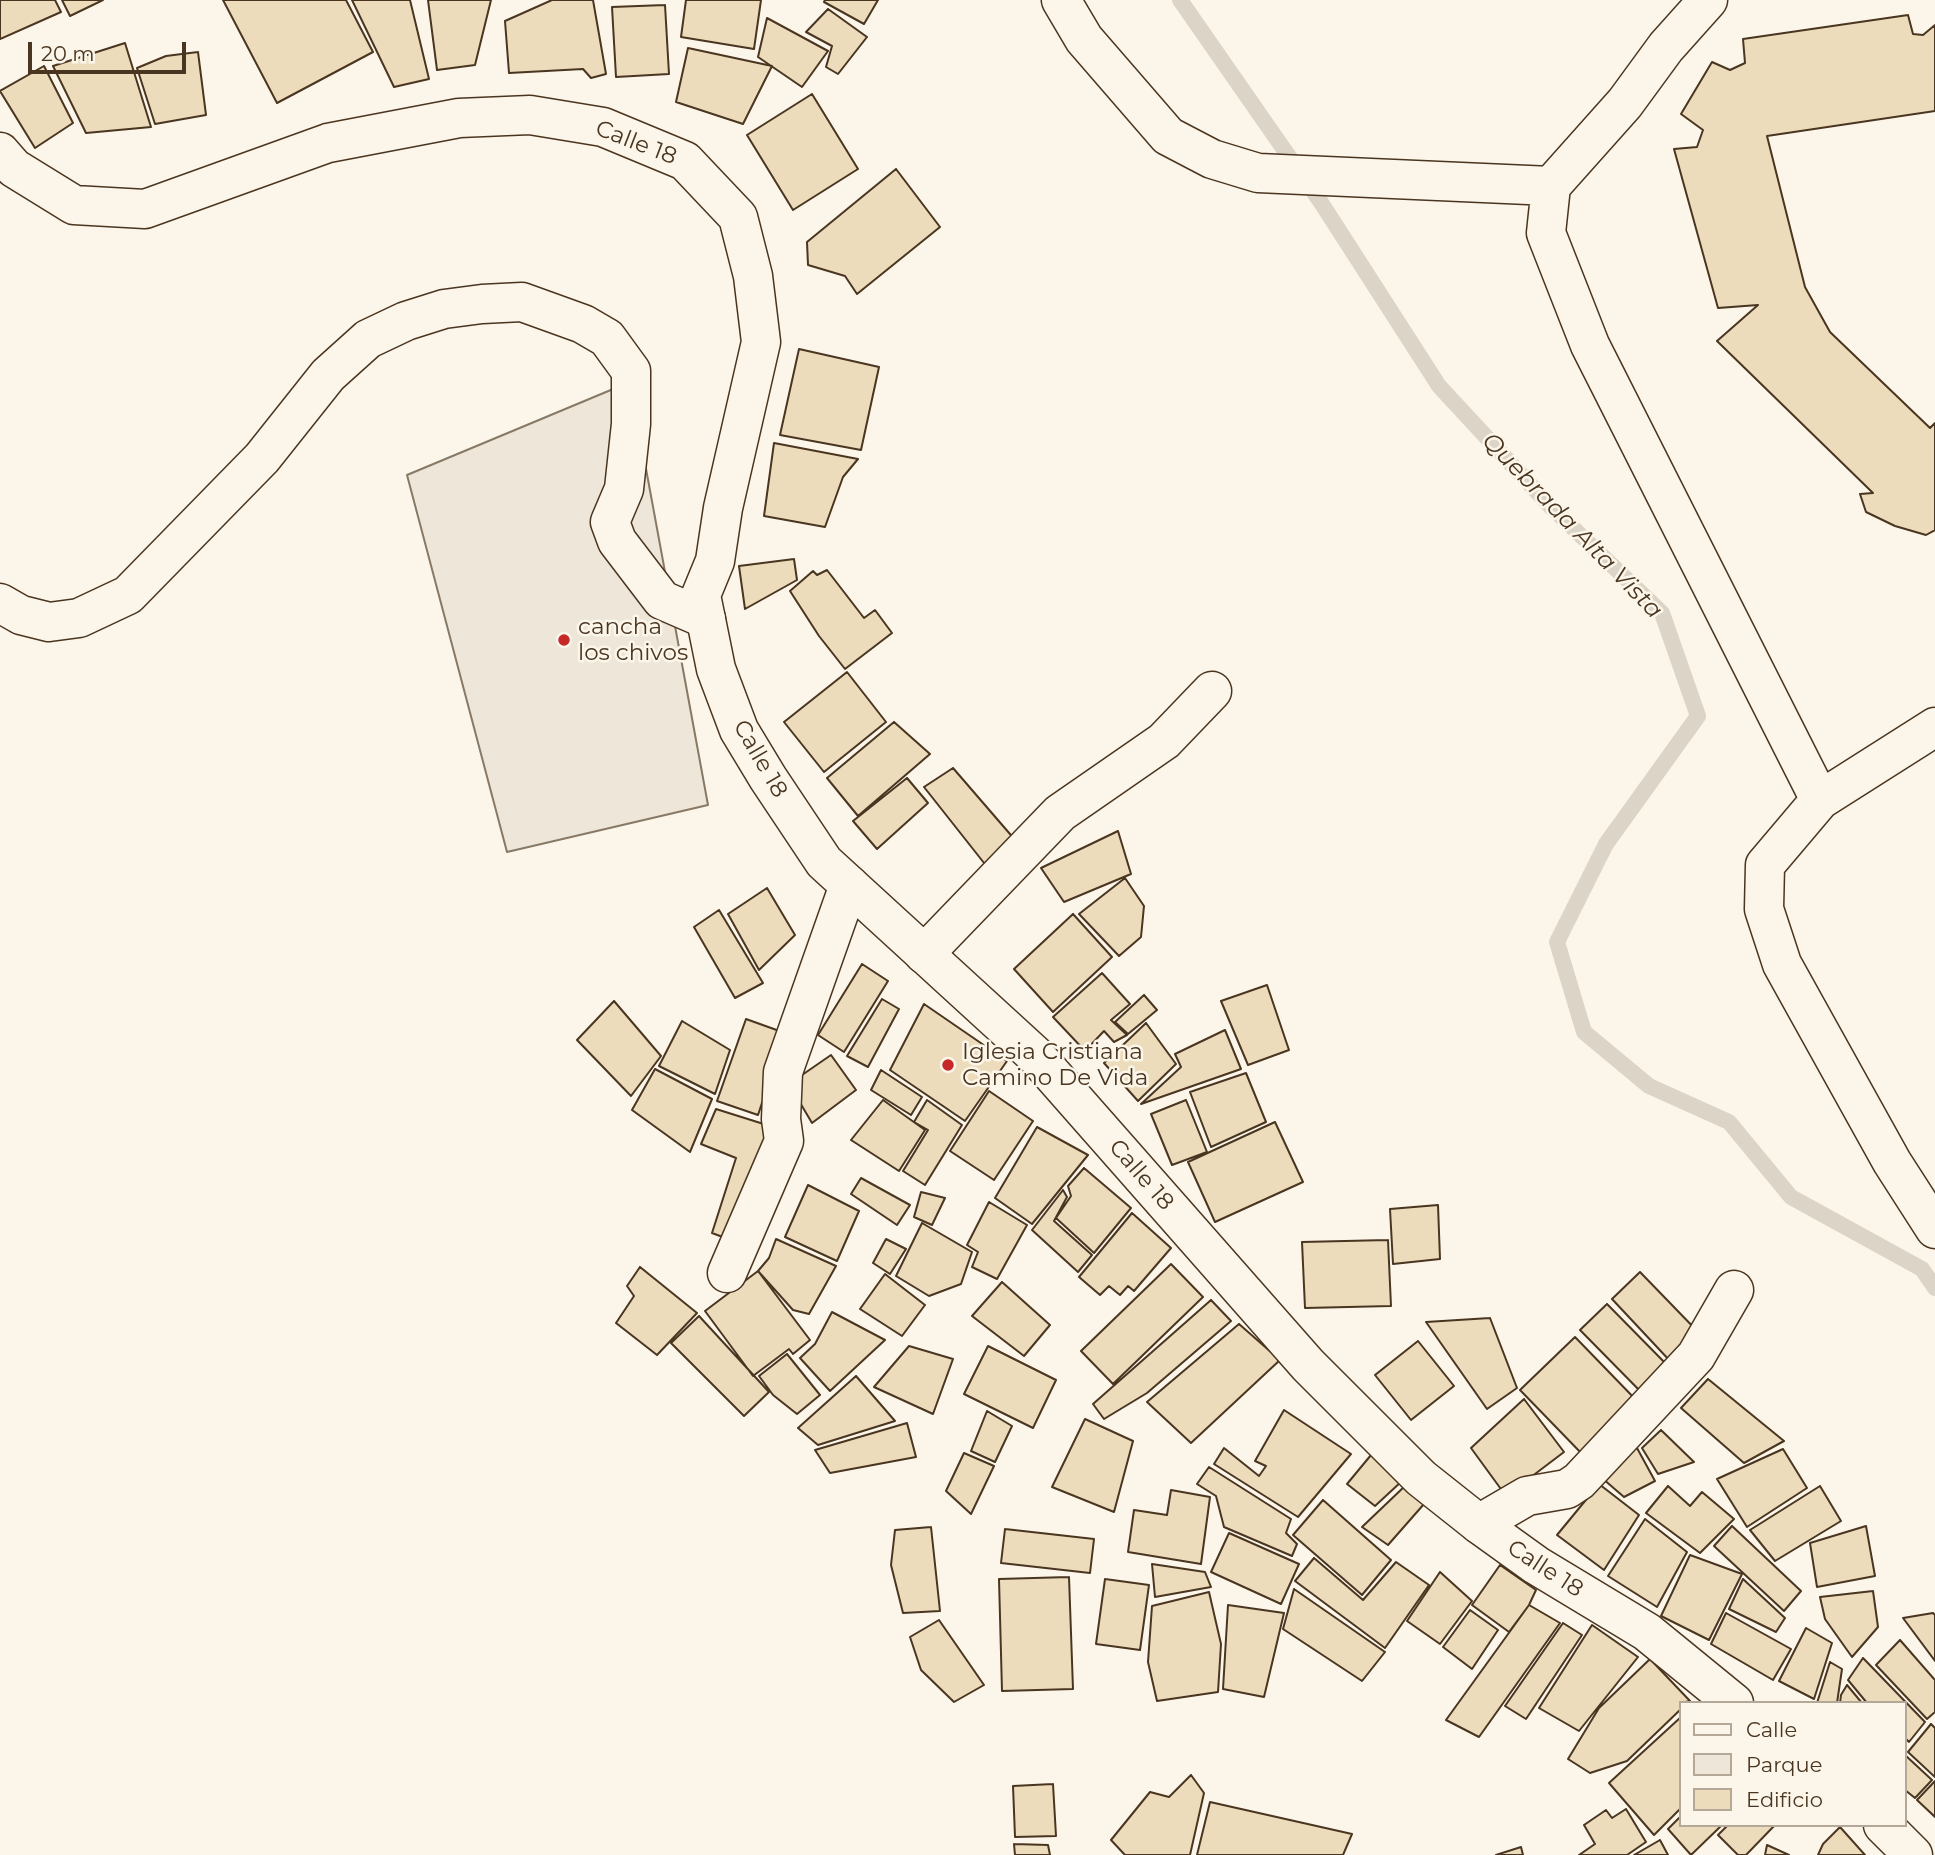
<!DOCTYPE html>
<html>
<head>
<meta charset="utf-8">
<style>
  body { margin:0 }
  #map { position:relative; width:1935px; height:1855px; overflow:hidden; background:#fbf6e9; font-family:Montserrat,sans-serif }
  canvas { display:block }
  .legend { position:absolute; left:1679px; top:1701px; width:228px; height:126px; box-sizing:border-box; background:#fbf6e9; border:2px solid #b4a999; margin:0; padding:9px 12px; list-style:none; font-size:21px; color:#4a3520 }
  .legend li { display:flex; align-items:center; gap:14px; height:35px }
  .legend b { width:35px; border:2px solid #b4a999 }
  .scale { position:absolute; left:28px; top:42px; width:158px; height:32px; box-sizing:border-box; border:4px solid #4a3520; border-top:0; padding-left:9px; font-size:21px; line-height:24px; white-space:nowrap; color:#4a3520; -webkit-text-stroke:5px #fbf6e9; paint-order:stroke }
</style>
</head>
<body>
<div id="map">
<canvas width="1935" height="1855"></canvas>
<ul class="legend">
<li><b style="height:9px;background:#fbf6e9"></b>Calle</li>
<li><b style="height:19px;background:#ede6d9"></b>Parque</li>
<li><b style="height:19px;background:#ecdcbc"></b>Edificio</li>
</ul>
<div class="scale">20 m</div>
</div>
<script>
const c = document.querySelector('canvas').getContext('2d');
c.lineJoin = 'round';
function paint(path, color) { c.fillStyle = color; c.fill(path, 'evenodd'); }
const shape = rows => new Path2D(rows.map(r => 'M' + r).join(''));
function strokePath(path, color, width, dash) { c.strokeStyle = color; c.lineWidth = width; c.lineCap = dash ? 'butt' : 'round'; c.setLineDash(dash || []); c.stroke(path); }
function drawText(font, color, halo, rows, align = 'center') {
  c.font = font + ' Montserrat,sans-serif'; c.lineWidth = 5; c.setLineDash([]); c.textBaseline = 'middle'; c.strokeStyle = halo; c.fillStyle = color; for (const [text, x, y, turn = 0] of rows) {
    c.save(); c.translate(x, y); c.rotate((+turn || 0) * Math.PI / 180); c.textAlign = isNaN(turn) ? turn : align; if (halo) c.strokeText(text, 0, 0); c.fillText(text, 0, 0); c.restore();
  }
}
const green = shape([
  [630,382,708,805,507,852,407,475,630,382]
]);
paint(green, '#ede6d9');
strokePath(green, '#887966', 2);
strokePath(shape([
  [1180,0,1322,204,1439,386,1552,508,1662,613,1698,716,1606,844,1557,942,1584,1032,1649,1086,1729,1122,1791,1197,1922,1269,1935,1288]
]), '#dcd4c6', 16);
const building = shape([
  [0,0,55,0,61,12,0,39,0,0],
  [62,0,103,0,70,16,62,0],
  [223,0,346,0,373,52,277,103,223,0],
  [352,0,410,0,429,79,394,87,352,0],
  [428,0,491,0,475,65,437,70,428,0],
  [552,0,593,0,606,74,591,78,583,69,509,73,505,21,552,0],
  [686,0,761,0,754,49,681,37,686,0],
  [825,0,878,0,864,24,824,2,825,0],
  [665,5,669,74,616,77,612,7,665,5],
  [828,9,867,37,838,74,826,67,832,46,806,32,828,9],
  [1908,15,1913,34,1923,35,1935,25,1935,111,1767,136,1805,287,1830,332,1930,428,1935,423,1935,530,1926,535,1895,526,1866,512,1860,494,1873,493,1717,341,1758,305,1718,308,1674,149,1697,147,1703,130,1681,114,1712,62,1730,70,1745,63,1743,39,1908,15],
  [767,18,828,51,802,87,758,57,767,18],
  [125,43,151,127,86,133,53,66,125,43],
  [688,48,772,66,743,124,676,102,688,48],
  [198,52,206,115,155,124,137,68,166,56,198,52],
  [44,66,73,123,35,148,0,91,44,66],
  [812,94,858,169,793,210,747,135,812,94],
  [896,169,940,227,857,294,845,276,808,265,807,242,896,169],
  [799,349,879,367,861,450,780,435,799,349],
  [774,443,858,459,843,477,825,527,764,516,774,443],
  [794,559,797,580,745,609,739,566,794,559],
  [827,570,864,618,875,610,892,633,845,669,819,636,790,591,813,571,817,575,827,570],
  [847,672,886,722,824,772,784,722,847,672],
  [894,722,930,754,858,816,827,778,894,722],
  [953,768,1016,841,988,868,924,787,953,768],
  [907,778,928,803,877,849,853,821,907,778],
  [1118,831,1131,874,1064,902,1041,868,1118,831],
  [1125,878,1144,906,1141,937,1119,956,1079,914,1125,878],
  [767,888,795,935,759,970,728,914,767,888],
  [719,910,763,983,735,998,694,927,719,910],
  [1073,914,1112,957,1053,1012,1014,969,1073,914],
  [862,964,888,981,844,1052,818,1035,862,964],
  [1102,973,1130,1004,1111,1020,1127,1035,1114,1042,1104,1031,1085,1051,1053,1017,1102,973],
  [1267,985,1289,1050,1248,1065,1221,1001,1267,985],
  [1144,995,1157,1010,1128,1034,1115,1022,1144,995],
  [882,999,899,1009,868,1067,847,1056,882,999],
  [614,1001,661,1056,631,1096,577,1040,614,1001],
  [924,1004,1007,1061,965,1121,890,1070,924,1004],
  [746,1019,785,1033,758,1115,717,1101,746,1019],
  [682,1021,730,1050,715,1094,659,1066,682,1021],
  [1146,1023,1176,1064,1138,1101,1104,1063,1146,1023],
  [1225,1030,1241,1069,1141,1104,1181,1067,1175,1054,1225,1030],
  [831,1055,856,1090,812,1123,789,1084,831,1055],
  [655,1069,712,1099,690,1152,632,1110,655,1069],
  [881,1070,922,1097,911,1115,871,1090,881,1070],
  [1246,1073,1266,1122,1211,1147,1190,1092,1246,1073],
  [989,1091,1033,1121,994,1180,950,1151,989,1091],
  [883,1100,925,1130,899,1171,851,1140,883,1100],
  [927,1100,962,1125,925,1185,903,1171,928,1130,914,1122,927,1100],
  [1186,1100,1207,1152,1172,1165,1151,1114,1186,1100],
  [716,1109,770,1126,728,1239,712,1233,736,1158,701,1144,716,1109],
  [1275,1122,1303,1182,1215,1222,1188,1162,1275,1122],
  [1037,1127,1088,1155,1032,1224,995,1198,1037,1127],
  [1084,1168,1131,1208,1094,1253,1056,1218,1071,1196,1068,1186,1084,1168],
  [861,1178,910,1205,897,1225,851,1194,861,1178],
  [808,1185,859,1211,837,1261,785,1237,808,1185],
  [1063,1190,1067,1197,1054,1221,1092,1255,1078,1272,1032,1230,1063,1190],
  [921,1192,945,1198,932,1225,914,1217,921,1192],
  [989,1202,1027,1225,997,1279,972,1267,978,1252,967,1245,989,1202],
  [1438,1205,1440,1259,1393,1264,1390,1209,1438,1205],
  [1132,1213,1171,1248,1134,1291,1128,1286,1120,1295,1109,1286,1100,1295,1079,1277,1132,1213],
  [922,1223,972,1252,961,1284,929,1296,896,1276,922,1223],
  [776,1239,836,1266,809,1314,793,1310,758,1271,769,1258,776,1239],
  [886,1239,906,1249,890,1274,873,1263,886,1239],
  [1388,1240,1391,1306,1305,1308,1302,1242,1388,1240],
  [1171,1264,1203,1297,1113,1384,1081,1351,1171,1264],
  [640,1267,697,1313,657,1355,616,1323,634,1296,627,1286,640,1267],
  [758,1271,810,1340,793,1354,789,1349,753,1376,705,1311,758,1271],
  [1640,1272,1701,1335,1671,1362,1612,1299,1640,1272],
  [885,1274,925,1305,902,1336,860,1309,885,1274],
  [1002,1282,1050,1325,1024,1356,972,1316,1002,1282],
  [1211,1300,1231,1321,1147,1393,1104,1419,1093,1404,1211,1300],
  [1607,1304,1672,1370,1645,1396,1580,1330,1607,1304],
  [832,1312,885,1340,830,1391,800,1358,815,1344,832,1312],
  [699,1316,769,1392,744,1416,671,1343,699,1316],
  [1490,1318,1517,1388,1487,1409,1426,1322,1490,1318],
  [1239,1324,1280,1360,1191,1443,1147,1402,1239,1324],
  [1575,1337,1639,1403,1584,1456,1520,1390,1575,1337],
  [1418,1341,1454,1386,1411,1420,1375,1375,1418,1341],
  [909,1346,953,1359,933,1414,874,1387,909,1346],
  [988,1346,1056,1380,1033,1428,964,1394,988,1346],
  [787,1354,820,1395,797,1414,773,1395,759,1376,787,1354],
  [856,1376,895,1421,818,1445,798,1428,856,1376],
  [1708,1379,1784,1441,1744,1463,1681,1408,1708,1379],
  [1524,1399,1564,1452,1506,1496,1471,1448,1524,1399],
  [1284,1410,1351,1454,1298,1517,1214,1464,1224,1448,1259,1476,1266,1466,1255,1461,1284,1410],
  [987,1411,1012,1426,995,1462,971,1451,987,1411],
  [1085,1419,1133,1441,1114,1512,1052,1487,1085,1419],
  [907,1423,916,1457,830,1473,815,1450,907,1423],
  [1661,1430,1694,1462,1658,1474,1642,1448,1661,1430],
  [1637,1448,1655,1481,1624,1497,1595,1472,1637,1448],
  [1783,1449,1807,1488,1747,1527,1717,1479,1783,1449],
  [964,1453,994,1466,971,1514,946,1491,964,1453],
  [1371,1455,1402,1481,1375,1506,1347,1484,1371,1455],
  [1209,1467,1291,1519,1286,1533,1297,1544,1292,1556,1224,1527,1216,1496,1197,1484,1209,1467],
  [1599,1484,1639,1515,1604,1570,1557,1535,1599,1484],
  [1406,1485,1424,1504,1388,1545,1362,1527,1406,1485],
  [1668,1486,1690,1506,1702,1492,1734,1519,1700,1553,1646,1513,1668,1486],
  [1820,1486,1841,1521,1775,1561,1750,1530,1820,1486],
  [1171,1490,1210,1497,1201,1564,1128,1552,1134,1510,1167,1515,1171,1490],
  [1323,1500,1391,1560,1362,1595,1293,1535,1323,1500],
  [1645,1519,1687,1552,1657,1607,1608,1576,1645,1519],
  [1732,1526,1801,1591,1784,1611,1714,1546,1732,1526],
  [1866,1526,1875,1576,1817,1587,1810,1543,1866,1526],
  [931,1527,940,1611,903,1613,891,1565,895,1530,931,1527],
  [1005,1529,1094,1539,1090,1573,1001,1563,1005,1529],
  [1229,1533,1299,1564,1281,1604,1211,1572,1229,1533],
  [1690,1555,1742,1574,1709,1640,1661,1616,1690,1555],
  [1314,1558,1363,1600,1396,1562,1429,1585,1385,1648,1295,1581,1314,1558],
  [1152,1564,1205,1572,1211,1587,1155,1597,1152,1564],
  [1500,1565,1536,1590,1529,1605,1509,1632,1472,1605,1500,1565],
  [1440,1572,1472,1601,1440,1644,1407,1621,1440,1572],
  [1069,1577,1073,1689,1002,1691,999,1579,1069,1577],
  [1105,1579,1149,1585,1140,1650,1096,1644,1105,1579],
  [1743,1579,1785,1618,1776,1632,1729,1609,1743,1579],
  [1294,1589,1385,1652,1362,1681,1283,1629,1294,1589],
  [1873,1591,1878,1627,1852,1657,1825,1619,1820,1597,1873,1591],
  [1209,1592,1221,1644,1218,1692,1157,1701,1148,1662,1152,1606,1209,1592],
  [1228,1605,1284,1613,1264,1697,1223,1689,1228,1605],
  [1529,1605,1560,1623,1479,1737,1446,1720,1529,1605],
  [1470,1610,1498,1630,1472,1669,1443,1647,1470,1610],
  [1726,1613,1791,1649,1773,1680,1711,1644,1726,1613],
  [1933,1613,1935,1615,1935,1661,1903,1618,1933,1613],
  [939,1620,984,1685,954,1702,921,1670,910,1637,939,1620],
  [1563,1623,1582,1635,1526,1719,1505,1706,1563,1623],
  [1592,1625,1638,1657,1579,1731,1539,1708,1592,1625],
  [1806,1628,1832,1643,1814,1699,1779,1681,1806,1628],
  [1900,1640,1935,1680,1935,1712,1927,1719,1876,1665,1900,1640],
  [1863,1658,1925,1722,1909,1742,1905,1738,1905,1703,1867,1703,1848,1680,1863,1658],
  [1650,1659,1690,1701,1681,1703,1681,1709,1627,1761,1590,1773,1568,1759,1599,1708,1650,1659],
  [1830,1662,1842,1669,1837,1703,1817,1703,1830,1662],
  [1847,1685,1862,1703,1840,1703,1841,1695,1847,1685],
  [1681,1717,1681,1808,1654,1835,1609,1783,1681,1717],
  [1931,1724,1935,1728,1935,1777,1908,1752,1931,1724],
  [1905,1755,1932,1780,1915,1798,1905,1790,1905,1755],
  [1191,1775,1204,1793,1190,1855,1125,1855,1111,1840,1150,1792,1169,1797,1191,1775],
  [1935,1781,1935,1817,1917,1800,1935,1781],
  [1053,1784,1056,1836,1015,1837,1013,1786,1053,1784],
  [1210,1802,1352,1834,1343,1855,1197,1855,1210,1802],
  [1626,1809,1646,1842,1627,1855,1579,1855,1595,1844,1584,1825,1606,1810,1612,1818,1626,1809],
  [1681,1816,1681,1825,1722,1825,1691,1855,1668,1829,1681,1816],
  [1728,1825,1775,1825,1746,1855,1738,1855,1718,1835,1728,1825],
  [1840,1827,1865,1855,1818,1855,1823,1844,1840,1827],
  [1660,1840,1668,1855,1634,1855,1660,1840],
  [1014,1844,1048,1845,1050,1855,1015,1855,1014,1844],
  [1767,1845,1789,1855,1765,1855,1767,1845],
  [1521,1847,1523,1855,1496,1855,1521,1847]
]);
paint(building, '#ecdcbc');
strokePath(building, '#4a3520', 2);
const minor = shape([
  [1061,0,1084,39,1168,136,1212,159,1258,173,1551,186],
  [1708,0,1666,47,1625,103,1551,186,1546,233,1590,345,1820,800],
  [0,603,21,615,49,622,79,618,128,595,262,458,328,375,368,339,406,321,444,309,482,304,522,302,583,324,607,338,631,371,631,424,624,489,610,522,617,541,662,600,706,619],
  [1935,727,1820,800,1765,865,1764,909,1782,964,1892,1162,1935,1229],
  [924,954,1060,813,1164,741,1212,691],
  [727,1273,784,1141,781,1119,783,1072,849,885],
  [1479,1524,1527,1496,1567,1489,1579,1481,1696,1356,1734,1290]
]);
const tertiary = shape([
  [0,152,14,168,74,205,145,209,328,143,459,118,530,115,603,127,685,161,738,217,753,276,761,342,723,508,715,561,701,595,716,669,739,730,768,778,824,862,1036,1056,1308,1365,1421,1478,1479,1524,1536,1565,1647,1632,1734,1703],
  [1883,1825,1913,1855]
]);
strokePath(minor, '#4a3520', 41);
strokePath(tertiary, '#4a3520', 41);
strokePath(minor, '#fbf6e9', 38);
strokePath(tertiary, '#fbf6e9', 38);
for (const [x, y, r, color] of [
  [564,640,7,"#c62828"],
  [948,1065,7,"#c62828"]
]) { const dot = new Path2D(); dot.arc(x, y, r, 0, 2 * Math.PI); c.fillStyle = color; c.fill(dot); strokePath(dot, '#fbf6e9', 2.5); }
drawText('23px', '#4a3520', '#fbf6e9', [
  ["Calle 18",636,143,21],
  ["Calle 18",760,759,60],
  ["Calle 18",1141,1175,49],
  ["Calle 18",1545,1569,33]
]);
drawText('23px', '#4a3520', '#fbf6e9', [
  ["cancha",578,627],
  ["los chivos",578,653],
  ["Iglesia Cristiana",962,1052],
  ["Camino De Vida",962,1078]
], 'left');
drawText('italic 24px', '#4a3520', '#fbf6e9', [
  ["Quebrada Alta Vista",1572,526,46]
]);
</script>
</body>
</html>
